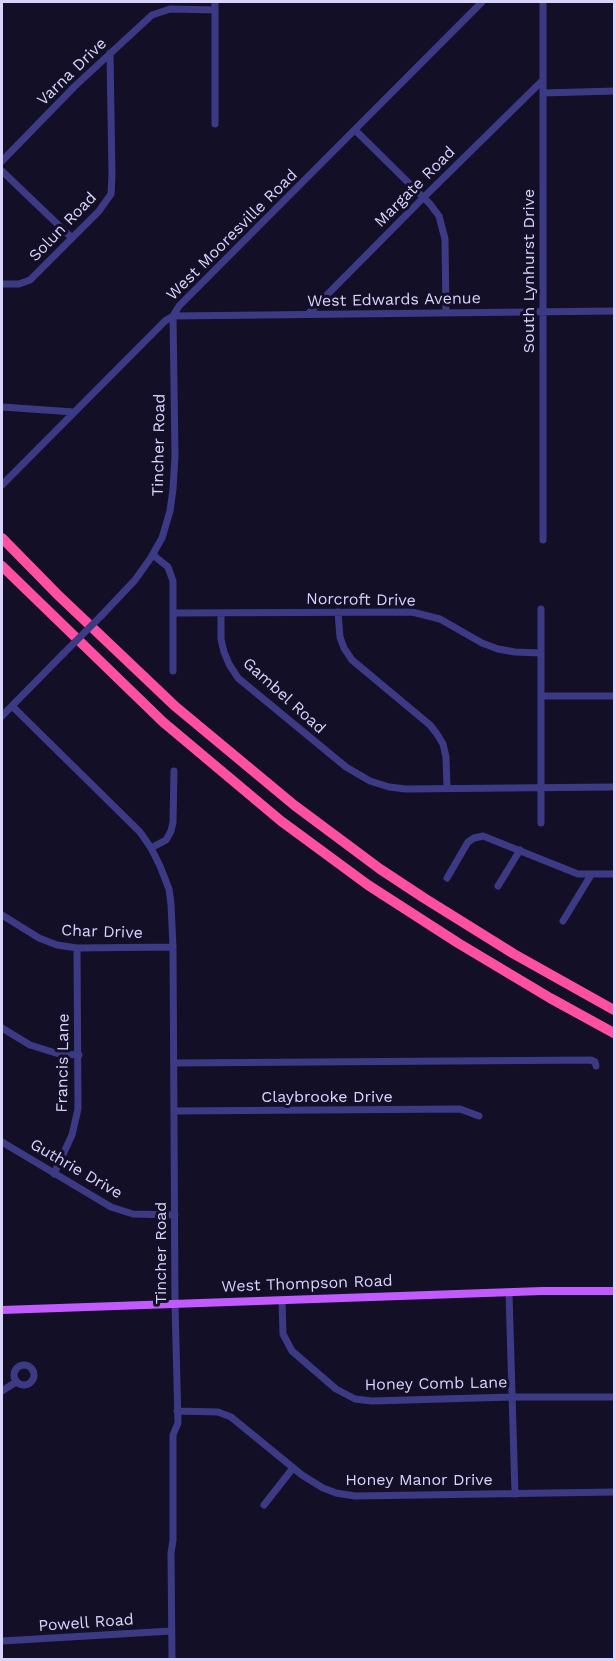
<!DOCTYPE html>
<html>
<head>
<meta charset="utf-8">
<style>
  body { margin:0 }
  #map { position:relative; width:616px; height:1661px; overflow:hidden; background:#130f26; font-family:"Work Sans",sans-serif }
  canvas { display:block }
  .frame { position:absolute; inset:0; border:3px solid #d9d4ff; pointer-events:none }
</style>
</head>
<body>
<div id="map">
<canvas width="616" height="1661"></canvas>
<div class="frame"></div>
</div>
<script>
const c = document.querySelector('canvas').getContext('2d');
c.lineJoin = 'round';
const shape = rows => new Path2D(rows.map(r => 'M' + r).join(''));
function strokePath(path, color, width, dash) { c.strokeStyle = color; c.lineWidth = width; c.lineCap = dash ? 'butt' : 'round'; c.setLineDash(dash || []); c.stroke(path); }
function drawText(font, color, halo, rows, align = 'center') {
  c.font = font + ' "Work Sans",sans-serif'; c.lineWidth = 6; c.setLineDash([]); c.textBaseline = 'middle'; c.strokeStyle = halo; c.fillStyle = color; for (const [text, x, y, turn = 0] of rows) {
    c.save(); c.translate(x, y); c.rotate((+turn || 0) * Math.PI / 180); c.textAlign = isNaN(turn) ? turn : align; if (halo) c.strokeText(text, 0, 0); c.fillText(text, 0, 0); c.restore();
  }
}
strokePath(shape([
  [215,2,215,124],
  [543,93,614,91],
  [355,130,430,204,439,216,445,239,446,313],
  [2,161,75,86,152,15,170,9,215,10],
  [2,171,72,238],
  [2,284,19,284,30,280,99,211,111,194,112,175,110,53],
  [308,314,423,198,543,80],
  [173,316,614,311],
  [2,407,74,412],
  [2,485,165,321,173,316,179,306,482,2],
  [543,540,543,2],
  [153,555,168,567,173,581,173,671],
  [541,609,541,823],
  [338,612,340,637,344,648,352,660,430,725,437,734,443,744,446,757,447,788],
  [174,613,412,612,440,619,482,643,498,649,515,652,540,653],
  [221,613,221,639,224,652,229,664,238,678,346,767,370,781,389,787,406,789,614,787],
  [102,615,135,580,150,559,162,538,170,511,173,489,175,456,173,316],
  [541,696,614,696],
  [12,706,140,832,151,848,160,866,169,889,171,904,173,947,175,1304,178,1423,173,1435,173,1540,171,1553,172,1660],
  [2,716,63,654],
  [151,848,166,840,171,831,173,822,174,771],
  [447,878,468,842,474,838,483,836,578,874,614,874],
  [498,886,520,850],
  [2,915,39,938,57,945,77,948,173,947],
  [563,921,591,875],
  [2,1028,30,1045,59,1054,79,1055],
  [174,1063,591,1060,595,1062,596,1066],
  [174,1111,460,1109,479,1116],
  [2,1142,111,1207,133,1214,175,1215],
  [54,1174,72,1135,78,1109,77,948],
  [509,1293,515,1494],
  [282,1300,283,1334,292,1351,336,1389,355,1399,372,1401,512,1397,614,1397],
  '14 1375a10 10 0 1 1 20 0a10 10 0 1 1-20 0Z',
  [2,1391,16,1382],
  [177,1411,218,1412,231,1417,302,1475,323,1488,336,1493,355,1496,614,1492],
  [264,1505,293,1468],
  [2,1641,171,1631]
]), '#3d3a85', 7);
strokePath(shape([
  [2,1310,542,1291,614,1291]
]), '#c25bff', 8);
strokePath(shape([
  [2,538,56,593,176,707,294,805,380,869,424,898,514,954,614,1010],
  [2,566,163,722,281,821,368,885,458,943,550,998,614,1033]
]), '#ff4fa3', 10);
strokePath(shape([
  [63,654,102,615]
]), '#3d3a85', 7);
drawText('16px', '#d9d4ff', '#130f26', [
  ["Varna Drive",72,72,-44],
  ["Margate Road",415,187,-45],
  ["Solun Road",63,227,-46],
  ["West Mooresville Road",232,235,-45],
  ["South Lynhurst Drive",529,271,-90],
  ["West Edwards Avenue",394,300,-1],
  ["Tincher Road",159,445,-89],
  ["Norcroft Drive",361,600,1],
  ["Gambel Road",284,696,42],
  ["Char Drive",102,932,2],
  ["Francis Lane",63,1063,-89],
  ["Claybrooke Drive",327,1097],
  ["Guthrie Drive",76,1169,30],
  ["Tincher Road",161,1253,-90],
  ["West Thompson Road",307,1284,-2],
  ["Honey Comb Lane",436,1384,-1],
  ["Honey Manor Drive",419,1480],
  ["Powell Road",86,1623,-4]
]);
</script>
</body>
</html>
